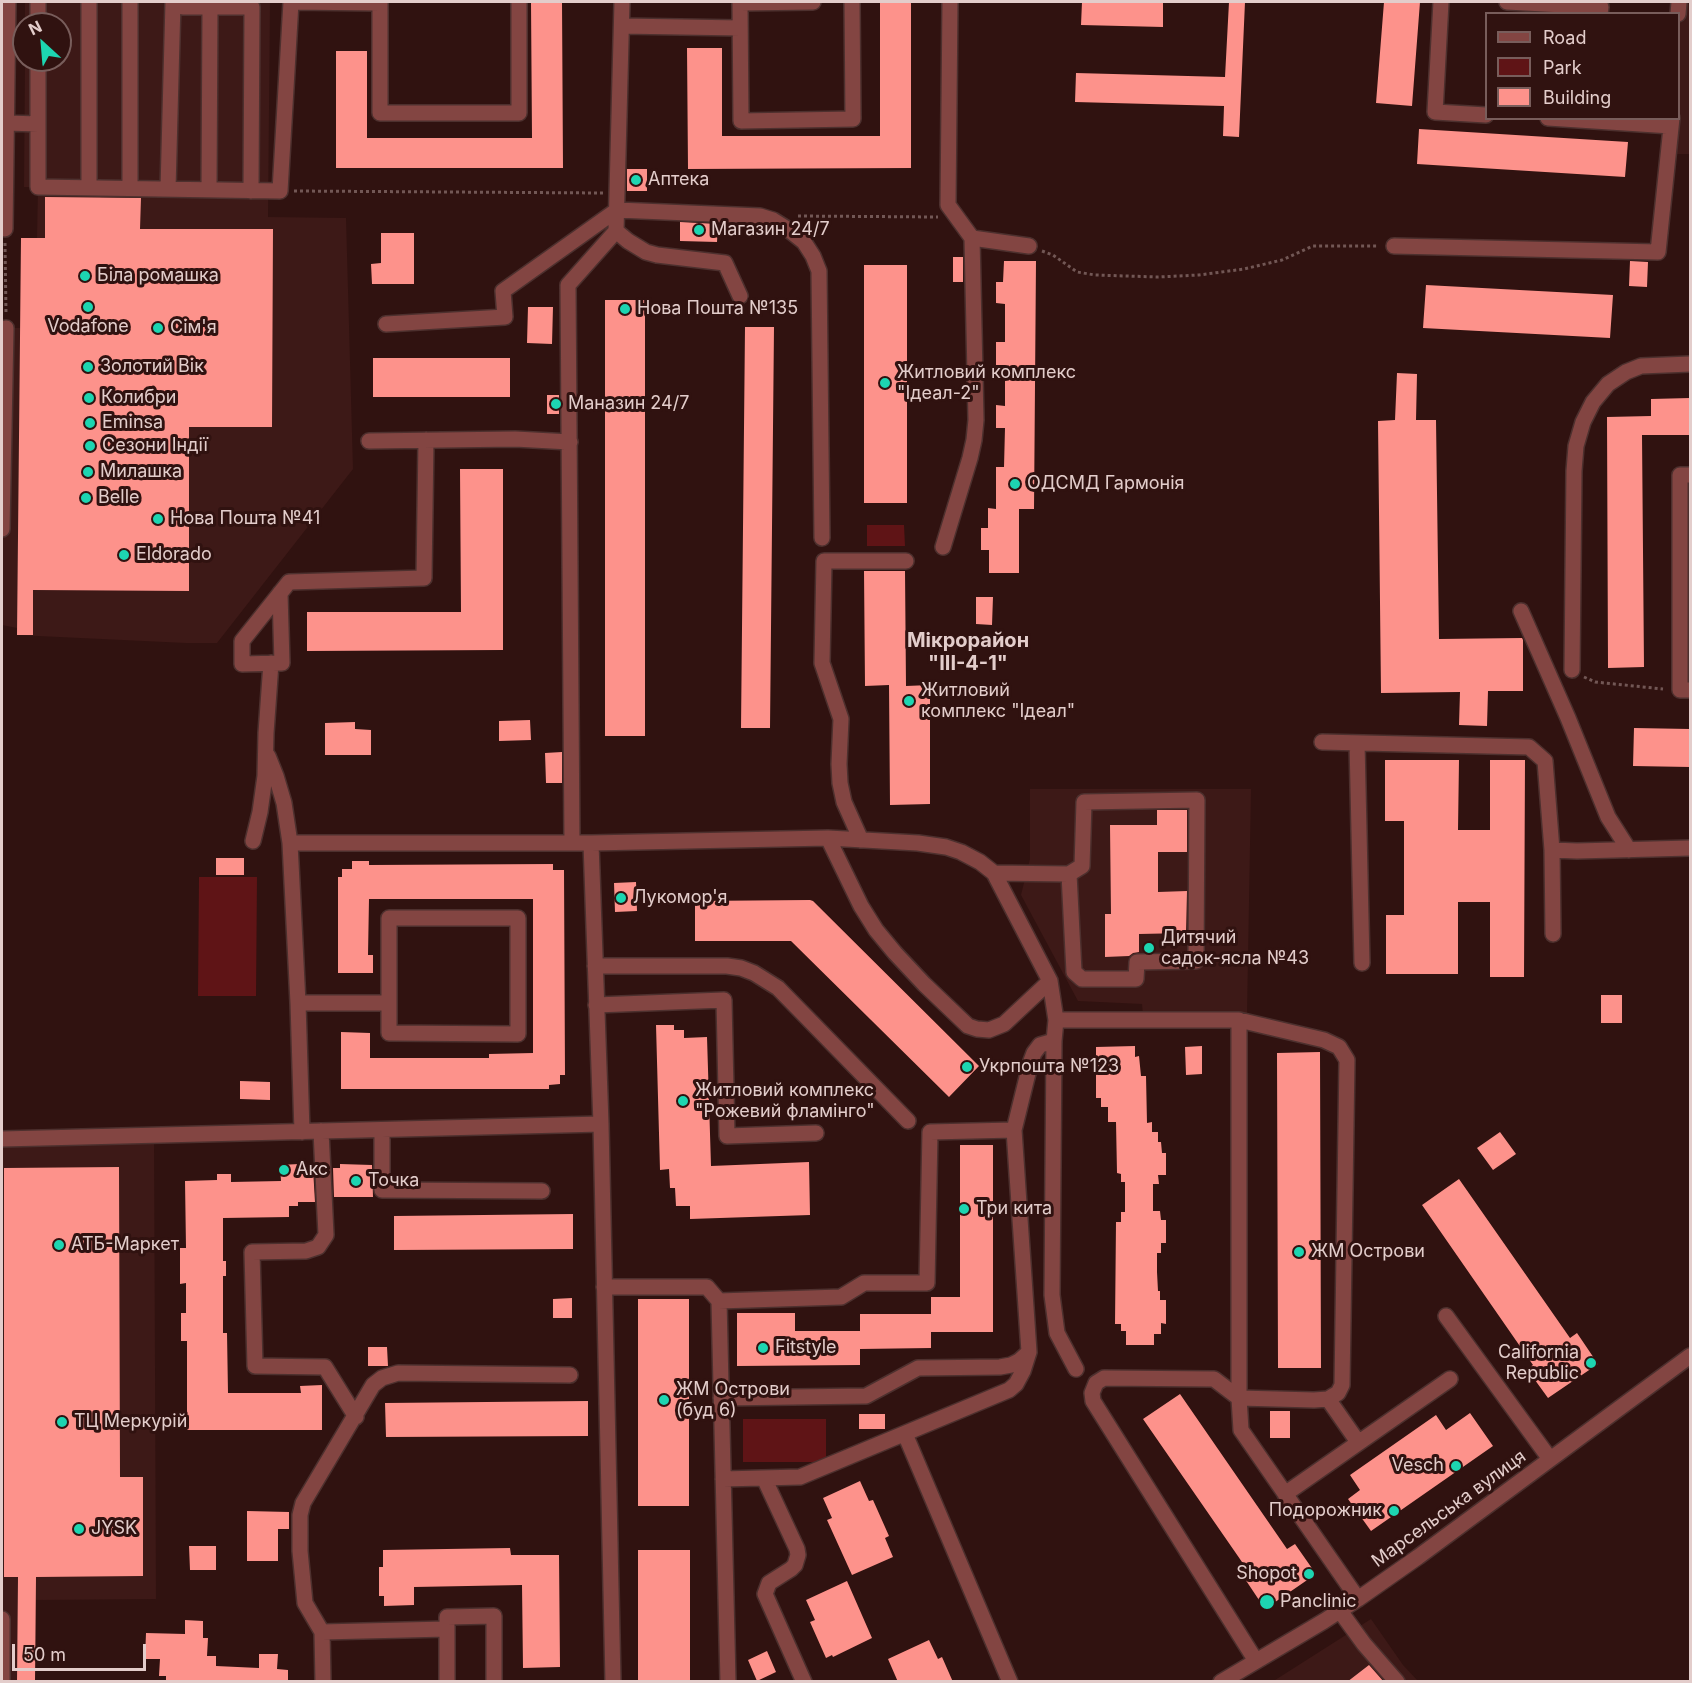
<!DOCTYPE html>
<html>
<head>
<meta charset="utf-8">
<style>
  body { margin:0 }
  #map { position:relative; width:1692px; height:1683px; overflow:hidden; background:#301210; font-family:Inter,sans-serif }
  canvas { display:block }
  .frame { position:absolute; inset:0; border:3px solid #e3cdcb; pointer-events:none }
  .legend { position:absolute; left:1485px; top:12px; width:195px; height:108px; box-sizing:border-box; background:#301210; border:2px solid #785d5b; margin:0; padding:8px 10px; list-style:none; font-size:18px; color:#e3cdcb }
  .legend li { display:flex; align-items:center; gap:12px; height:30px }
  .legend b { width:30px; border:2px solid #785d5b }
  .north { position:absolute; left:12px; top:12px; width:60px; height:60px; box-sizing:border-box; background:#301210; border:2px solid #785d5b; border-radius:50%; rotate:334deg; font-size:16px; font-weight:700; line-height:24px; text-align:center; color:#e3cdcb }
  .north::after { content:''; display:block; margin:auto; width:21px; height:27px; background:#1dd5b1; clip-path:polygon(50% 0,100% 100%,50% 72%,0 100%) }
  .scale { position:absolute; left:12px; top:1644px; width:134px; height:27px; box-sizing:border-box; border:3px solid #e3cdcb; border-top:0; padding-left:8px; font-size:18px; line-height:21px; white-space:nowrap; color:#e3cdcb; -webkit-text-stroke:4px #301210; paint-order:stroke }
</style>
</head>
<body>
<div id="map">
<canvas width="1692" height="1683"></canvas>
<div class="frame"></div>
<ul class="legend">
<li><b style="height:8px;background:#834542"></b>Road</li>
<li><b style="height:16px;background:#5f1416"></b>Park</li>
<li><b style="height:16px;background:#fd928b"></b>Building</li>
</ul>
<div class="north">N</div>
<div class="scale">50 m</div>
</div>
<script>
const c = document.querySelector('canvas').getContext('2d');
c.lineJoin = 'round';
function paint(path, color) { c.fillStyle = color; c.fill(path, 'evenodd'); }
const shape = rows => new Path2D(rows.map(r => 'M' + r).join(''));
function strokePath(path, color, width, dash) { c.strokeStyle = color; c.lineWidth = width; c.lineCap = dash ? 'butt' : 'round'; c.setLineDash(dash || []); c.stroke(path); }
function drawText(font, color, halo, rows, align = 'center') {
  c.font = font + ' Inter,sans-serif'; c.lineWidth = 6; c.setLineDash([]); c.textBaseline = 'middle'; c.strokeStyle = halo; c.fillStyle = color; for (const [text, x, y, turn = 0] of rows) {
    c.save(); c.translate(x, y); c.rotate((+turn || 0) * Math.PI / 180); c.textAlign = isNaN(turn) ? turn : align; if (halo) c.strokeText(text, 0, 0); c.fillText(text, 0, 0); c.restore();
  }
}
paint(shape([
  [25,2,270,2,268,217,346,218,353,469,217,643,186,643,17,635,17,628,2,625,2,328,20,328,21,238,37,238,38,187,24,187,25,60,60,60,60,24,25,24],
  [1677,2,1690,2,1690,154,1675,154,1678,118],
  [1030,789,1251,789,1247,1015,1143,1015,1142,1004,1078,1001,1021,895,1030,859],
  [154,1135,156,1599,36,1600,35,1681,2,1681,2,1139],
  [1371,1619,1403,1665,1418,1681,1272,1682]
]), '#3d1917');
paint(shape([
  [867,525,904,525,905,546,867,546],
  [199,877,257,877,256,996,198,996],
  [743,1419,826,1419,826,1462,743,1462]
]), '#5f1416');
paint(shape([
  [531,2,562,2,563,168,336,168,336,51,367,51,367,138,532,138],
  [880,2,911,2,911,168,688,169,687,48,722,48,722,136,880,136],
  [1082,2,1163,2,1163,27,1081,25],
  [1229,2,1245,2,1239,137,1223,136,1224,106,1075,102,1076,73,1225,77],
  [1384,2,1420,2,1412,106,1376,103],
  [1419,129,1628,142,1625,177,1417,164],
  [627,169,647,169,647,191,627,191],
  [45,197,141,198,140,229,273,229,272,427,189,427,189,591,33,590,33,635,17,635,21,238,45,238],
  [680,222,718,224,717,242,680,241],
  [381,233,414,233,414,284,372,284,371,264,381,263],
  [953,257,963,257,963,282,953,282],
  [1004,261,1036,261,1034,509,1019,509,1019,573,989,573,989,550,981,550,981,528,988,528,988,508,996,509,996,467,1004,467,1005,428,996,428,996,405,1005,406,1005,365,996,365,996,342,1005,342,1005,304,996,303,996,282,1003,282],
  [1630,261,1648,262,1647,287,1629,286],
  [864,265,907,265,907,503,864,503],
  [1426,285,1613,295,1610,338,1423,328],
  [605,300,645,300,645,736,605,736],
  [528,307,553,307,552,344,527,343],
  [745,327,774,327,770,728,741,728],
  [373,358,510,358,510,397,373,397],
  [1397,373,1417,374,1416,420,1436,420,1439,639,1522,638,1523,640,1523,691,1488,691,1487,726,1459,725,1460,692,1381,693,1378,421,1395,420],
  [547,395,559,395,559,414,547,414],
  [1690,398,1690,435,1642,435,1644,667,1608,668,1607,417,1651,416,1651,399],
  [460,469,503,469,503,650,307,651,307,612,461,612],
  [864,571,905,571,906,686,930,685,930,804,890,805,889,685,865,686],
  [976,597,993,597,992,625,976,624],
  [530,720,531,740,499,741,499,721],
  [355,722,355,729,371,730,371,755,325,755,325,723],
  [1634,728,1690,729,1690,767,1633,766],
  [562,752,562,783,546,783,545,753],
  [1385,760,1459,760,1458,830,1490,830,1490,760,1525,760,1524,977,1490,977,1490,902,1458,902,1458,974,1386,974,1386,915,1404,915,1404,821,1385,821],
  [1157,810,1187,810,1187,852,1158,852,1158,892,1187,891,1186,933,1139,934,1139,952,1133,953,1129,956,1105,957,1105,914,1111,914,1110,825,1157,825],
  [216,858,244,858,244,875,216,875],
  [352,861,369,861,369,865,553,864,553,870,564,870,565,1075,560,1075,560,1084,549,1085,549,1089,341,1089,341,1032,370,1033,370,1058,489,1058,489,1054,533,1053,533,899,369,899,368,955,373,955,373,973,338,973,338,877,342,877,342,869,352,869],
  [636,882,637,911,615,912,614,883],
  [810,900,813,901,979,1066,949,1097,791,941,695,941,695,901],
  [1601,995,1622,995,1622,1023,1601,1023],
  [656,1025,674,1025,674,1030,684,1030,684,1038,707,1037,711,1166,809,1162,810,1215,690,1219,690,1206,676,1206,675,1188,670,1188,669,1169,660,1170],
  [1135,1046,1135,1057,1139,1056,1141,1076,1146,1076,1147,1123,1152,1122,1152,1132,1158,1132,1158,1142,1161,1142,1162,1153,1166,1153,1166,1175,1158,1175,1159,1184,1153,1184,1153,1211,1160,1211,1161,1220,1166,1220,1166,1243,1161,1243,1161,1253,1157,1253,1157,1272,1158,1291,1160,1291,1160,1300,1166,1300,1166,1324,1161,1323,1161,1334,1154,1334,1154,1345,1126,1345,1126,1331,1121,1331,1121,1324,1115,1324,1116,1222,1121,1222,1121,1212,1125,1212,1125,1182,1121,1182,1121,1174,1117,1173,1116,1122,1108,1122,1108,1107,1101,1107,1101,1098,1096,1098,1096,1047],
  [1202,1046,1202,1074,1186,1075,1185,1047],
  [1320,1052,1321,1368,1278,1368,1277,1053],
  [240,1081,270,1082,270,1100,240,1099],
  [1500,1132,1516,1154,1493,1170,1477,1148],
  [960,1145,993,1145,993,1332,931,1332,931,1348,860,1349,860,1365,737,1366,737,1313,795,1313,795,1331,860,1331,860,1314,931,1314,931,1297,960,1297],
  [299,1164,299,1169,313,1168,315,1202,298,1202,298,1206,289,1206,289,1217,223,1218,223,1261,226,1261,226,1276,223,1276,223,1333,227,1333,228,1393,301,1393,300,1386,322,1385,322,1430,187,1430,187,1341,181,1341,181,1313,186,1313,186,1283,180,1284,180,1248,186,1248,185,1181,217,1180,217,1174,231,1174,231,1182,281,1181,280,1165],
  [340,1164,372,1165,373,1197,334,1197,333,1168,340,1168],
  [119,1167,120,1477,143,1477,143,1576,36,1577,35,1682,17,1682,18,1577,4,1577,4,1168],
  [1459,1179,1570,1338,1577,1333,1598,1364,1548,1398,1527,1369,1533,1365,1422,1205],
  [573,1214,573,1249,394,1250,394,1216],
  [572,1298,572,1318,553,1318,553,1299],
  [638,1299,689,1299,689,1506,638,1506],
  [368,1347,387,1347,388,1366,368,1366],
  [1180,1394,1287,1549,1295,1544,1316,1574,1265,1609,1245,1579,1251,1575,1143,1419],
  [588,1401,588,1436,386,1437,385,1403],
  [1270,1411,1290,1411,1290,1438,1270,1438],
  [1470,1413,1493,1446,1371,1531,1348,1499,1360,1490,1350,1475,1436,1415,1446,1430],
  [859,1414,885,1414,885,1429,859,1429],
  [860,1481,869,1501,873,1500,889,1536,885,1538,893,1557,852,1575,827,1520,832,1518,823,1498],
  [247,1511,289,1512,289,1529,278,1529,278,1561,247,1561],
  [189,1546,216,1546,216,1570,190,1570],
  [510,1548,511,1555,559,1555,560,1667,523,1668,522,1585,414,1587,414,1605,384,1606,384,1596,379,1596,379,1567,383,1567,383,1550],
  [638,1550,690,1550,690,1682,638,1682],
  [847,1581,872,1638,833,1657,832,1655,826,1658,810,1622,815,1620,806,1600],
  [185,1620,203,1621,203,1638,208,1638,207,1656,216,1656,216,1666,259,1668,259,1654,278,1654,277,1669,288,1670,288,1682,166,1682,166,1676,159,1676,160,1659,145,1659,146,1633,185,1634],
  [929,1640,938,1659,942,1657,953,1682,898,1682,888,1659],
  [767,1651,776,1672,757,1681,748,1660],
  [1369,1665,1384,1682,1347,1682]
]), '#fd928b');
const minor = shape([
  [38,2,38,24],
  [173,2,183,7,252,7,251,191],
  [291,2,380,3],
  [380,2,380,113,519,113,519,2],
  [813,2,740,3,741,121,853,119,852,2],
  [1441,2,1435,112,1486,115],
  [1507,2,1601,7,1600,14],
  [1678,14,1679,2],
  [622,26,740,28],
  [38,60,38,187,280,191,291,2],
  [1548,118,1671,126],
  [7,123,38,124],
  [89,188,89,2],
  [130,188,130,2],
  [168,189,173,2],
  [209,190,210,8],
  [5,229,8,2],
  [616,231,628,241,646,252,657,255,725,263,740,296],
  [972,238,1029,246],
  [1394,246,1658,252,1672,118],
  [386,324,505,317,503,291,617,210,760,216,773,220,789,230,804,242,813,256,819,271,822,538],
  [369,441,515,439,570,442],
  [1690,475,1680,475,1680,690,1690,690],
  [2,529,6,328],
  [943,547,970,458,974,440,976,420,972,238,948,205,950,2],
  [280,593,282,663,242,664,242,641,289,582,424,578,426,440],
  [1521,611,1568,718,1608,817,1629,850],
  [1572,670,1574,471,1576,446,1583,422,1593,402,1608,384,1626,372,1641,366,1690,364],
  [1322,742,1529,747,1545,761,1552,850,1577,851,1690,848],
  [1357,743,1362,963],
  [268,756,276,776,284,803,290,843],
  [828,838,861,906,876,930,895,953,924,984,968,1026,977,1029,989,1030,1004,1024,1050,981],
  [861,840,844,802,840,783,839,764,841,719,822,663,824,561,906,561],
  [253,841,260,812,265,776,266,733,271,663],
  [591,843,828,838,918,843,946,847,961,852,980,862,994,873,1050,981,1056,1020,1054,1041,1052,1295,1057,1333,1076,1369],
  [1552,850,1553,934],
  [994,873,1069,874,1074,972,1082,979,1136,979,1137,962,1196,961,1197,800,1084,802,1082,866,1069,874],
  [389,918,518,918,518,1034,389,1033,389,918],
  [595,966,727,966,741,968,754,973,778,988,908,1121],
  [298,1003,389,1003],
  [596,1005,724,1000,727,1136,816,1133],
  [1056,1020,1239,1020,1324,1040,1339,1047,1347,1060,1342,1385,1338,1393,1328,1399,1314,1400,1239,1398,1214,1379,1104,1378,1096,1383,1092,1393,1093,1401,1256,1661],
  [1239,1020,1239,1398,1241,1430,1358,1599],
  [382,1130,382,1190,542,1191],
  [321,1131,326,1235,318,1247,306,1251,252,1252,255,1366,325,1367,356,1417],
  [302,1132,298,1003,290,843,572,843],
  [2,1139,601,1124],
  [604,1287,707,1287,719,1301,728,1682],
  [719,1301,841,1297,864,1283,927,1283,930,1132,1014,1130],
  [1446,1316,1550,1459],
  [721,1398,866,1396,918,1368,1000,1367,1011,1365,1019,1361,1029,1352,1014,1130,1031,1061,1034,1053,1040,1045,1054,1041],
  [1328,1399,1358,1442],
  [905,1434,1010,1682],
  [764,1478,797,1549,798,1555,795,1565,791,1569,769,1583,765,1594,804,1682],
  [723,1479,800,1477,1009,1390,1016,1384,1023,1371,1029,1352],
  [1285,1494,1450,1379],
  [1340,1611,1364,1644,1397,1682],
  [2,1619,2,1682],
  [322,1632,446,1629],
  [323,1682,322,1632,305,1603,300,1551,300,1515,303,1503,373,1385,382,1378,398,1373,570,1375],
  [447,1682,447,1617,494,1616,494,1682],
  [613,1682,601,1124,591,843,572,843,568,285,616,231,622,2],
  [1221,1682,1324,1621,1358,1599,1418,1557,1690,1356]
]);
strokePath(minor, '#4d302e', 18);
strokePath(shape([
  [294,191,603,193],
  [798,216,938,217],
  [5,243,6,314],
  [1042,251,1053,255,1077,272,1095,275,1158,277,1199,275,1244,269,1282,260,1313,246,1378,246],
  [1584,677,1595,682,1663,689]
]), '#725755', 3, [3, 3]);
strokePath(minor, '#834542', 15);
for (const [x, y, r, color] of [
  [636,180,6,"#1dd5b1"],
  [699,230,6,"#1dd5b1"],
  [85,276,6,"#1dd5b1"],
  [88,307,6,"#1dd5b1"],
  [625,309,6,"#1dd5b1"],
  [158,328,6,"#1dd5b1"],
  [88,367,6,"#1dd5b1"],
  [885,383,6,"#1dd5b1"],
  [89,398,6,"#1dd5b1"],
  [556,404,6,"#1dd5b1"],
  [90,423,6,"#1dd5b1"],
  [90,446,6,"#1dd5b1"],
  [88,472,6,"#1dd5b1"],
  [1015,484,6,"#1dd5b1"],
  [86,498,6,"#1dd5b1"],
  [158,519,6,"#1dd5b1"],
  [124,555,6,"#1dd5b1"],
  [909,701,6,"#1dd5b1"],
  [621,898,6,"#1dd5b1"],
  [1149,948,6,"#1dd5b1"],
  [967,1067,6,"#1dd5b1"],
  [683,1101,6,"#1dd5b1"],
  [284,1170,6,"#1dd5b1"],
  [356,1181,6,"#1dd5b1"],
  [964,1209,6,"#1dd5b1"],
  [59,1245,6,"#1dd5b1"],
  [1299,1252,6,"#1dd5b1"],
  [763,1348,6,"#1dd5b1"],
  [1591,1363,6,"#1dd5b1"],
  [664,1400,6,"#1dd5b1"],
  [62,1422,6,"#1dd5b1"],
  [1456,1466,6,"#1dd5b1"],
  [1394,1511,6,"#1dd5b1"],
  [79,1529,6,"#1dd5b1"],
  [1309,1574,6,"#1dd5b1"],
  [1267,1602,8,"#1dd5b1"]
]) { const dot = new Path2D(); dot.arc(x, y, r, 0, 2 * Math.PI); c.fillStyle = color; c.fill(dot); strokePath(dot, '#301210', 2); }
drawText('18px', '#e3cdcb', '#301210', [
  ["Аптека",648,180],
  ["Магазин 24/7",711,230],
  ["Біла ромашка",97,276],
  ["Нова Пошта №135",637,309],
  ["Vodafone",88,327,"center"],
  ["Сім'я",170,328],
  ["Золотий Вік",100,367],
  ["Житловий комплекс",897,373],
  ["\"Ідеал-2\"",897,394],
  ["Колибри",101,398],
  ["Маназин 24/7",568,404],
  ["Eminsa",102,423],
  ["Сезони Індії",102,446],
  ["Милашка",100,472],
  ["ОДСМД Гармонія",1027,484],
  ["Belle",98,498],
  ["Нова Пошта №41",170,519],
  ["Eldorado",136,555],
  ["Житловий",921,691],
  ["комплекс \"Ідеал\"",921,712],
  ["Лукомор'я",633,898],
  ["Дитячий",1161,938],
  ["садок-ясла №43",1161,959],
  ["Укрпошта №123",979,1067],
  ["Житловий комплекс",695,1091],
  ["\"Рожевий фламінго\"",695,1112],
  ["Акс",296,1170],
  ["Точка",368,1181],
  ["Три кита",976,1209],
  ["АТБ-Маркет",71,1245],
  ["ЖМ Острови",1311,1252],
  ["Fitstyle",775,1348],
  ["California",1579,1353,"right"],
  ["Republic",1579,1374,"right"],
  ["ЖМ Острови",676,1390],
  ["(буд 6)",676,1411],
  ["ТЦ Меркурій",74,1422],
  ["Vesch",1444,1466,"right"],
  ["Подорожник",1382,1511,"right"],
  ["JYSK",91,1529],
  ["Shopot",1297,1574,"right"],
  ["Panclinic",1280,1602]
], 'left');
drawText('18px', '#e3cdcb', '#301210', [
  ["Марсельська вулиця",1449,1509,-36]
]);
drawText('bold 20px', '#e3cdcb', '#301210', [
  ["Мікрорайон",968,641],
  ["\"ІІІ-4-1\"",968,664]
]);
</script>
</body>
</html>
